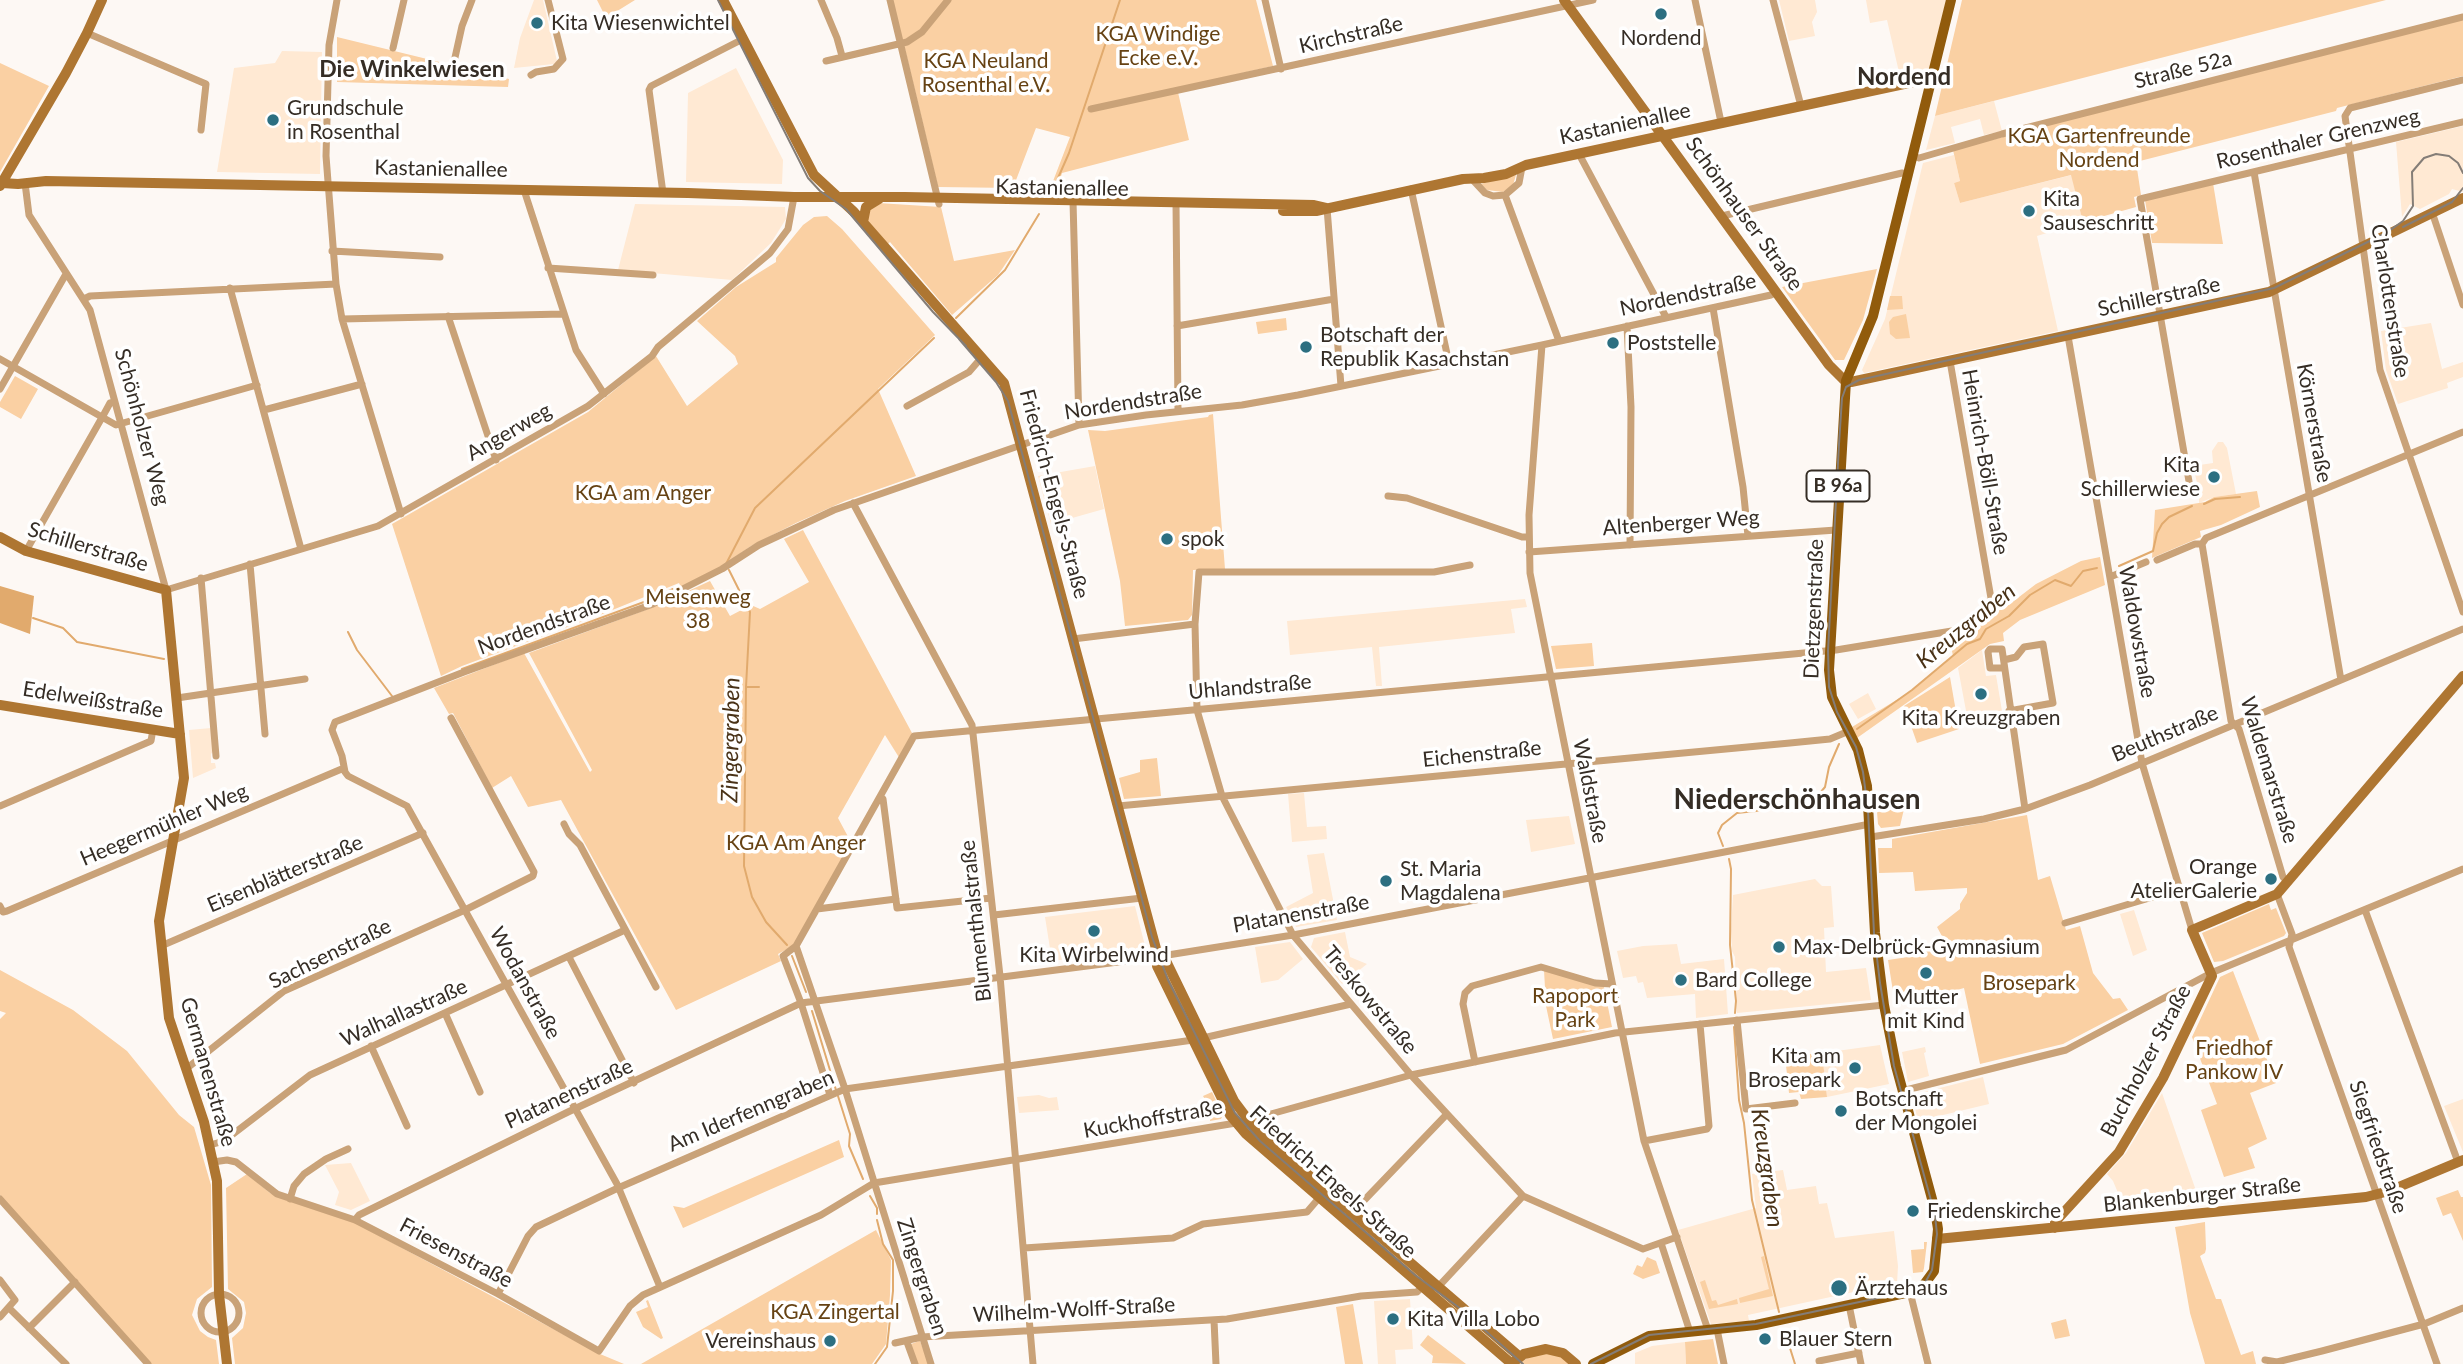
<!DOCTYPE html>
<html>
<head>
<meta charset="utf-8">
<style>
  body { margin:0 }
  canvas { display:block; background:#fdf8f4 }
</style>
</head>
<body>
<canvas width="2463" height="1364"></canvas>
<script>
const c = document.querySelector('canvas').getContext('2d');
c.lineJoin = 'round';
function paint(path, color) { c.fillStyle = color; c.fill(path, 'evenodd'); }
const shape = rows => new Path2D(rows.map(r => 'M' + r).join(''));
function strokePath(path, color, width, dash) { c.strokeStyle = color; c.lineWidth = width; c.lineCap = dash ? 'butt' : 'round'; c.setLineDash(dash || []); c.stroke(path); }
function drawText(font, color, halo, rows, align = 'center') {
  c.font = font + ' Lato,sans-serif'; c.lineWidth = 7; c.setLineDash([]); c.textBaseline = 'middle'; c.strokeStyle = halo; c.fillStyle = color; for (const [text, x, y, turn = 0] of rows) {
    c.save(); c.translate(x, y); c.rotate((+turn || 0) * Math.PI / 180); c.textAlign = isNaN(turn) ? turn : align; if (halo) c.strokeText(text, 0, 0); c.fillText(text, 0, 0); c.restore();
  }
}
paint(shape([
  [534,0,543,0,557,61,554,64,514,68,520,38],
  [1779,0,1815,0,1817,12,1812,22,1815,36,1789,41],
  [1866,0,1946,0,1928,75,1901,81,1887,20,1870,23],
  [282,51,322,52,320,174,217,172,234,68,275,63],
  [736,68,783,160,782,184,686,182,688,93],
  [1994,101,2002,131,1984,135,1980,119,1951,127,1955,143,1926,150,1935,116],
  [2463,126,2463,192,2452,189,2449,194,2420,209,2410,204,2402,217,2396,142],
  [1954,155,1960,181,1954,183,1960,203,2072,175,2083,222,2037,236,2058,331,1864,373,1862,370,1885,319,1923,163],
  [635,204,785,207,786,219,771,243,732,280,618,270],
  [2431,323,2442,369,2463,362,2463,377,2447,383,2448,388,2398,404,2386,370,2381,331],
  [2218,442,2223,442,2227,448,2236,494,2214,497,2199,503,2199,491,2193,466,2213,463,2212,451],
  [1095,466,1104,509,1051,524,1038,476],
  [1525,599,1527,607,1511,609,1515,633,1379,647,1382,686,1376,686,1372,647,1290,655,1287,621],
  [1982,650,1986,676,1996,675,2002,711,1967,716,1958,668],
  [1868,693,1876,709,1858,719,1849,704],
  [211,728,214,750,211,754,211,763,215,763,216,768,193,778,189,730],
  [1304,793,1307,827,1326,826,1327,839,1292,842,1288,794],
  [1569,816,1575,844,1531,852,1526,820],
  [1324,853,1337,920,1296,927,1286,907,1313,893,1307,855],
  [1815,879,1822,886,1831,886,1834,927,1824,928,1826,972,1866,968,1871,1000,1737,1013,1735,957,1732,951,1731,930,1733,895],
  [1135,906,1145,946,1144,949,1052,961,1045,917],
  [2134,910,2147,950,2133,956,2120,914],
  [1345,932,1350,957,1367,964,1342,984,1311,947,1314,938],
  [1290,942,1303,959,1278,980,1261,983,1255,947],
  [1677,944,1681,964,1724,959,1728,1014,1696,1018,1695,994,1647,998,1643,982,1638,983,1636,976,1623,978,1617,951,1643,946],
  [1880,1045,1889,1084,1827,1097,1822,1053],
  [1925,1047,1926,1052,1924,1053,1929,1076,1908,1082,1902,1052],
  [1983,1077,1989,1104,1918,1121,1912,1095],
  [2162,1093,2201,1205,2134,1212,2133,1199,2121,1200,2113,1181,2107,1174,2126,1153],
  [1039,1095,1049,1098,1057,1097,1059,1110,1019,1113,1017,1097],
  [2463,1099,2463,1152,2444,1106],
  [351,1163,370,1201,351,1210,335,1205,339,1192,325,1165],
  [1783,1170,1787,1190,1816,1186,1819,1204,1827,1203,1835,1238,1894,1231,1898,1266,1897,1284,1882,1290,1881,1286,1748,1315,1749,1321,1711,1324,1678,1230,1756,1208,1752,1174],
  [1410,1299,1413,1349,1395,1350,1396,1364,1378,1364,1374,1301],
  [1685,1342,1686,1364,1635,1364,1635,1353,1652,1346]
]), '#ffe9d3');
paint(shape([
  [597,0,635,0,606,18],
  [893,0,946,0,921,31,902,41],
  [950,0,1256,0,1273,66,1177,88,1189,140,1062,173,1057,189,1050,189,1070,137,1036,128,1013,188,938,187,904,45],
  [1962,0,2386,0,1935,116],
  [2463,17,2463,76,2337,108,2336,111,2136,162,2141,195,2134,197,2136,207,2083,222,2071,175,1960,203,1954,183,1960,181,1953,150],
  [337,37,509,79,508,87,337,82],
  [0,63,49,86,0,172],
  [1516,175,1513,185,1503,192,1487,190,1480,184],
  [2213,183,2223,244,2152,243,2145,200],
  [878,203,941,207,954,261,1015,250,998,275,952,315,890,242,887,245,868,226,865,213],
  [827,216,842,229,935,335,878,389,916,476,845,501,796,523,751,546,719,568,681,587,679,583,605,613,462,666,441,676,392,524,588,412,656,356,687,406,738,364,735,356,697,321,736,287,776,262,776,258,803,225,814,217],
  [1877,269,1863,320,1844,360,1835,360,1782,287],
  [1890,296,1902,296,1903,309,1887,310],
  [1906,314,1910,338,1896,339,1890,334,1889,322,1893,317],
  [1286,318,1287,330,1258,334,1256,322],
  [15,376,38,389,21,419,0,407,0,402],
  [1213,414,1225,569,1193,570,1192,615,1188,620,1125,626,1120,581,1088,430,1105,431,1208,417,1209,415],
  [2257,491,2260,507,2221,525,2200,531,2201,537,2152,558,2155,510,2205,502,2214,497],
  [803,530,912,733,911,737,900,759,885,735,838,818,852,844,795,945,778,954,781,961,676,1010,561,800,528,807,511,776,492,788,453,713,449,714,434,688,524,653,590,772,592,770,529,653,651,608,710,581,730,616,751,605,760,609,809,582,784,539],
  [2100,557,2105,585,2020,620,2003,633,2004,641,1990,644,1857,738,1852,727,1908,693,1953,656,1949,636,1965,635,1998,608,2006,607,2036,584,2081,561],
  [1592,643,1594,666,1556,669,1551,646],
  [1950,677,1959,729,1917,743,1904,706],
  [1157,758,1161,796,1124,799,1119,778,1140,772,1140,760],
  [1893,806,1904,809,1900,826,1881,828,1878,824,1877,812],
  [2027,815,2038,880,2050,876,2066,930,2080,926,2093,973,2113,999,2120,998,2128,1010,2063,1044,1980,1064,1964,988,1953,991,1942,999,1901,1005,1895,1004,1888,960,1908,957,1943,938,1937,927,1960,909,1960,904,1967,893,1967,888,1915,891,1913,872,1879,873,1878,848,1892,848,1892,839],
  [2269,904,2271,910,2276,908,2286,933,2284,936,2223,961,2214,962,2202,933],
  [0,970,73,1010,127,1051,179,1115,194,1127,211,1185,212,1287,197,1299,192,1315,200,1331,208,1337,216,1340,219,1364,150,1364,0,1195,0,1019,6,1013,0,1011],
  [1544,970,1604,987,1612,1027,1553,1039,1546,1006],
  [2233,971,2276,1083,2250,1093,2267,1139,2248,1148,2255,1168,2224,1177,2201,1110,2217,1104,2192,1037,2220,977],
  [1822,1053,1827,1097,1801,1099,1799,1092,1789,1093,1785,1056],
  [1212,1092,1223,1115,1221,1119,1210,1121,1210,1118,1218,1116,1211,1102,1207,1103,1203,1096],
  [839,1140,844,1157,683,1228,673,1206,684,1208],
  [247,1174,270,1193,350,1220,600,1354,624,1364,235,1364,232,1338,243,1328,246,1313,244,1302,228,1289,226,1188],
  [2458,1190,2461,1197,2463,1197,2463,1241,2451,1213,2443,1216,2436,1198],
  [2205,1222,2206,1249,2205,1253,2200,1256,2216,1299,2221,1299,2241,1355,2253,1351,2256,1364,2205,1364,2190,1313,2175,1227],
  [876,1230,891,1260,890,1295,886,1344,872,1364,641,1364],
  [1924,1242,1927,1242,1924,1268,1923,1272,1913,1273,1911,1250,1924,1249],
  [1764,1256,1773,1296,1740,1303,1739,1298,1769,1289,1761,1257],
  [1647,1257,1656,1261,1660,1273,1643,1279,1633,1274,1637,1265,1642,1267],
  [1705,1280,1712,1301,1716,1300,1718,1305,1737,1299,1738,1304,1709,1309,1700,1282],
  [648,1300,663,1338,661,1339,643,1327,636,1312,648,1307,646,1301],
  [1353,1304,1363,1364,1345,1364,1336,1307],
  [2066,1319,2070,1336,2055,1339,2051,1323],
  [1428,1335,1466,1364,1432,1363,1433,1356,1420,1345],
  [1713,1339,1718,1364,1686,1364,1685,1342],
  [919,1341,920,1341,929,1364,917,1364,911,1344],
  [1536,1353,1562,1355,1571,1364,1518,1364]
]), '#fad0a3');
paint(shape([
  [0,586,34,596,30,634,0,623]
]), '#e1aa6d');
strokePath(shape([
  [1054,187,1069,153,1120,0],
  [956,318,1005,270,1039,214],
  [2204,504,2215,499,2240,497],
  [726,564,755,508,934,338],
  [2119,566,2153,551,2157,533,2162,524,2169,517,2192,506],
  [729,570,750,612,746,687,744,866,752,897,766,922,787,945],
  [33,618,63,628,77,642,164,659],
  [348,632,357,650,392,696],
  [462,669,644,602,673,589],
  [746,687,759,687],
  [1857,729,1912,690,1967,644,1980,639,1986,629,2009,616,2030,595,2055,580,2071,586,2083,571,2097,568],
  [1723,846,1718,833,1722,825,1737,813,1756,811,1796,800,1815,798,1820,793,1825,787,1829,767,1839,744],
  [1729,859,1731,869,1730,945,1736,1001,1735,1013],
  [792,956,806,992],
  [812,1011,836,1090],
  [1734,1027,1739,1100,1744,1123,1752,1200,1779,1312],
  [838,1096,850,1134,849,1146,863,1179],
  [870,1196,877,1208,877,1214],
  [1784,1329,1795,1364],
  [875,1364,887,1347,893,1291,893,1260,883,1244,877,1220]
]), '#e1aa6d', 2);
strokePath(shape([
  [337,0,329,45,326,156,336,284,342,319,401,514],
  [821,0,837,38,842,56],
  [890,0,939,204],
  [1265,0,1281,69],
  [1695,0,1721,122],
  [1773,0,1801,106],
  [87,33,206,84,201,130],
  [393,48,404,0],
  [826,61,907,42,922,32,948,0],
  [454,62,462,26,472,0],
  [531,75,536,72,554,69,563,59,548,0],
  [2463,80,2350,108,2345,116,2380,370,2463,612],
  [1091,109,1593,0],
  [1579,154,1666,317],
  [1913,156,1919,158,2002,134,2463,17],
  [2254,172,2341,680],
  [1471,178,1485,193,1493,196,1505,195,1519,183,1522,167],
  [25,183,29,215,90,310,166,590,378,526,588,406,652,356,658,347,770,253,788,229,794,197],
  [1411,189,1449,363],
  [524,190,576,350,604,394],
  [663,193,649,90,651,86,743,39],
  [1505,195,1559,341],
  [1073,201,1079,425],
  [1176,203,1178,411],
  [1327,208,1341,386],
  [2432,212,2463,305],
  [1722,216,1902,173,1908,174],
  [332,251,440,257],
  [548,268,653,275],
  [230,288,301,549],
  [84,299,90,296,336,284],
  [1713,308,1743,487,1748,536],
  [448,316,496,460],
  [342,319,563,314],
  [1177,326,1334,299],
  [1627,326,1631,407,1630,545],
  [2068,336,2142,763,2192,930],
  [1542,345,1529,515,1530,573,1644,1141,1708,1330],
  [0,359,116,425,257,385],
  [0,389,66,274],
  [907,406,969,372,982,357],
  [264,410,362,384],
  [2191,493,2140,199,2463,122],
  [1388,496,1407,498,1522,537,1528,537],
  [853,503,972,725,1000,976,1033,1364],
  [2202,544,2231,721,2239,729,2283,877,2287,881],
  [2202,544,2206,538,2463,432],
  [26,551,104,414,110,403,115,402],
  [1529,552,1836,530],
  [2157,560,2195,544,2202,544],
  [250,564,265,734],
  [1470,565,1434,572,1199,572,1195,624,1197,710,1222,796,1293,935,1411,1075,1523,1196,1643,1249,1677,1237],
  [2110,577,2146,562],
  [201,578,216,756],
  [1073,639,1195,624],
  [2004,660,2016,657,2024,647,2043,644,2053,703,2009,711],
  [2003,668,1990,668,1988,652,1990,649,2002,649,2025,809],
  [177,698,305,679],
  [880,797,883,799,897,908,991,898],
  [0,806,151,741,153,729],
  [1118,806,1790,743,1830,739,1849,731],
  [564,824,569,834,580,845,656,987],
  [1871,837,1984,819,2025,809,2090,785,2463,629],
  [2277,894,2292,934,2289,947,2437,1364],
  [0,906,3,912,7,911,344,768],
  [817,909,896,899],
  [2365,910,2458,1162],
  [994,915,1142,898],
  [2065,923,2180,889],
  [161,946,423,833],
  [796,946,845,1089,931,1364],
  [569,957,634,1083],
  [445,1013,480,1092],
  [1737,1020,1746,1109,1795,1103],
  [1203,1038,1351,1004],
  [371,1046,407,1126],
  [1475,1062,1463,1004,1465,993,1472,986,1541,967,1595,983,1612,984],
  [186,1069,284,991,465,910,533,876,534,872,451,718],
  [1902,1091,2066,1050,2211,973,2463,869],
  [830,1095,801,1003,783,956,796,946,914,736,1836,650,1964,629,1990,610,1992,604,1950,361],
  [1644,1141,1707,1129,1709,1126,1700,1024],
  [210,1145,224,1141,310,1075,625,930],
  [213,1162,227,1160,236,1162,277,1194,355,1220,498,1294,599,1351,630,1306,643,1295,821,1215,874,1183,1242,1122,1411,1075,1615,1033,1884,1005],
  [0,1199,148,1364],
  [290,1199,294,1186,304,1174,326,1159,348,1149],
  [1352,1213,1447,1114],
  [355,1220,359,1215,568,1112,801,1003,1149,958,1293,935,1870,824],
  [1661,1243,1690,1332],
  [1024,1248,1173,1238,1203,1224,1307,1212,1319,1198],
  [0,1280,15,1300,0,1317],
  [660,1287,617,1184,407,806,348,776,345,772,342,756,332,730,335,722,464,672,653,604,722,569,759,545,834,510,1079,425,1146,415,1242,405,1298,395,1542,345,1771,295,1776,292],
  [1910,1292,1928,1364],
  [498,1294,528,1236,536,1227,618,1188,845,1089,1193,1040],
  '201 1313a19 19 0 1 1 38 0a19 19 0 1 1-38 0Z',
  [1849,1305,1861,1364],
  [9,1308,66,1364],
  [1214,1320,1216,1364],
  [29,1328,75,1282],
  [1717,1329,1724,1364],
  [907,1342,915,1364],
  [895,1343,922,1337,1227,1319,1361,1296,1417,1292,1422,1287,1438,1287,1523,1196],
  [2265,1360,2277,1362,2322,1351,2424,1324,2463,1308],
  [1819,1361,1859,1353]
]), '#c9a278', 7);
strokePath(shape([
  [723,0,814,175,854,212,1004,383,1158,956,1157,966,1230,1115,1246,1134,1512,1364],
  [1564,0,1829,365,1844,380,1851,382,2269,292,2463,198],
  [2,183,18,184,46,181,688,193,794,197,905,197,1314,205,1327,208],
  [0,186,66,73,87,33,102,0],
  [1283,211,1316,211,1463,179,1484,178,1506,174,1526,165,1932,78],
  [863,222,866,207,879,199],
  [0,537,26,551,166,590,184,778,159,921,169,1018,204,1122,217,1181,219,1294,227,1364],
  [0,705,180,734],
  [1158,956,1167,963,1234,1101,1255,1129,1520,1357],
  [2055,1228,2055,1222,2119,1152,2163,1078,2212,976,2192,930,2277,894,2463,676],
  [1937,1239,2366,1197,2389,1191,2463,1160],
  [1515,1361,1524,1354,1546,1349,1563,1353,1576,1364]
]), '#ae7632', 10);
strokePath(shape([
  [1593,1364,1649,1336,1756,1325,1910,1292,1923,1286,1934,1271,1938,1229,1935,1210,1896,1066,1884,1005,1875,933,1867,786,1858,750,1832,697,1829,670,1846,381,1873,316,1951,0]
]), '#915b0c', 10);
strokePath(shape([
  [718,0,808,178,820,191,846,209,933,312,966,346],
  [2403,227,2452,202,2463,188],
  [959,339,996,382,1008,401,1152,937,1168,980,1235,1113,1260,1141,1415,1275,1461,1309,1523,1364],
  [1591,1364,1649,1335,1756,1324,1911,1291,1925,1283,1932,1270,1937,1234,1935,1215,1894,1066,1880,983,1874,933,1868,810,1863,772,1856,747,1837,712,1829,687,1828,651,1839,444,1842,398,1846,387,1859,380,2274,288,2386,233,2403,221,2413,206,2412,172,2424,158,2436,154,2449,156,2458,163,2463,173]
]), '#847d77', 2);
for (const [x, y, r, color] of [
  [1661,14,7,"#2c6f81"],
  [537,23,7,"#2c6f81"],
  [273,120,7,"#2c6f81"],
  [2029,211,7,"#2c6f81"],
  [1613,343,7,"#2c6f81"],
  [1306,347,7,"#2c6f81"],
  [2214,477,7,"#2c6f81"],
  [1167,539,7,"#2c6f81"],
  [1981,694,7,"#2c6f81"],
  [2271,879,7,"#2c6f81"],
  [1386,881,7,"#2c6f81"],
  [1094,931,7,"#2c6f81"],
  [1779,947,7,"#2c6f81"],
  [1926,973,7,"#2c6f81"],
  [1681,980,7,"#2c6f81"],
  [1855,1068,7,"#2c6f81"],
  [1841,1111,7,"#2c6f81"],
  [1913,1211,7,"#2c6f81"],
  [1839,1288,9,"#2c6f81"],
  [1393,1319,7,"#2c6f81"],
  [1765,1339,7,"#2c6f81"],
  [830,1341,7,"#2c6f81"]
]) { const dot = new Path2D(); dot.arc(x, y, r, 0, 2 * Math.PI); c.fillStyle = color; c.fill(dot); strokePath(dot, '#fff', 2.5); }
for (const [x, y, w] of [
  [1838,486,63]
]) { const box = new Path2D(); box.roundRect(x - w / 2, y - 15.5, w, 31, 5); c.fillStyle = '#fff'; c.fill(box); strokePath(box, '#352d25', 2); }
drawText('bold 19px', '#352d25', null, [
  ["B 96a",1838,486]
]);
drawText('21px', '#352d25', '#fff', [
  ["Kita Wiesenwichtel",551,23],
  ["Nordend",1661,38,"center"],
  ["Grundschule",287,108],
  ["in Rosenthal",287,132],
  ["Kita",2043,199],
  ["Sauseschritt",2043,223],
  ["Botschaft der",1320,335],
  ["Republik Kasachstan",1320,359],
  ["Poststelle",1627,343],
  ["Kita",2200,465,"right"],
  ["Schillerwiese",2200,489,"right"],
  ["spok",1181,539],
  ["Kita Kreuzgraben",1981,718,"center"],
  ["Orange",2257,867,"right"],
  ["AtelierGalerie",2257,891,"right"],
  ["St. Maria",1400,869],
  ["Magdalena",1400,893],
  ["Max-Delbrück-Gymnasium",1793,947],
  ["Kita Wirbelwind",1094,955,"center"],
  ["Bard College",1695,980],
  ["Mutter",1926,997,"center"],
  ["mit Kind",1926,1021,"center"],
  ["Kita am",1841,1056,"right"],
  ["Brosepark",1841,1080,"right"],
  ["Botschaft",1855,1099],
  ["der Mongolei",1855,1123],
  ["Friedenskirche",1927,1211],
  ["Ärztehaus",1855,1288],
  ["Kita Villa Lobo",1407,1319],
  ["Blauer Stern",1779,1339],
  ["Vereinshaus",816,1341,"right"]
], 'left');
drawText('21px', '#664213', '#fff', [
  ["KGA Windige",1158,34],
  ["Ecke e.V.",1158,58],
  ["KGA Neuland",986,61],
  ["Rosenthal e.V.",986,85],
  ["KGA Gartenfreunde",2099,136],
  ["Nordend",2099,160],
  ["KGA am Anger",643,493],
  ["Meisenweg",698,597],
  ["38",698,621],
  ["KGA Am Anger",796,843],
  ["Brosepark",2029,983],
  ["Rapoport",1575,996],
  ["Park",1575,1020],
  ["Friedhof",2234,1048],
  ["Pankow IV",2234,1072],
  ["KGA Zingertal",835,1312]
]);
drawText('21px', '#352d25', '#fff', [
  ["Kirchstraße",1351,35,-13],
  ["Straße 52a",2183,70,-14],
  ["Kastanienallee",1625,124,-12],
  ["Rosenthaler Grenzweg",2318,139,-13],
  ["Kastanienallee",441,169,1],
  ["Kastanienallee",1062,188,1],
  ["Schönhauser Straße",1744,214,54],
  ["Nordendstraße",1688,295,-12],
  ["Schillerstraße",2159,297,-12],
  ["Charlottenstraße",2390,301,81],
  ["Nordendstraße",1133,402,-9],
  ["Körnerstraße",2314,423,80],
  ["Schönholzer Weg",142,427,75],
  ["Angerweg",509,432,-30],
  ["Heinrich-Böll-Straße",1985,462,80],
  ["Friedrich-Engels-Straße",1054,494,75],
  ["Altenberger Weg",1681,523,-4],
  ["Schillerstraße",88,547,17],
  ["Dietzgenstraße",1814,609,-88],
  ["Nordendstraße",544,625,-20],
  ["Waldowstraße",2137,632,80],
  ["Uhlandstraße",1250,687,-5],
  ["Edelweißstraße",93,700,9],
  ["Beuthstraße",2165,734,-23],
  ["Eichenstraße",1482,754,-6],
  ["Waldemarstraße",2269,770,73],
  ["Waldstraße",1590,791,79],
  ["Heegermühler Weg",164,825,-23],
  ["Eisenblätterstraße",285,874,-23],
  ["Platanenstraße",1301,914,-10],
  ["Blumenthalstraße",976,921,-96],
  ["Sachsenstraße",330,954,-26],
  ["Wodanstraße",525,983,61],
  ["Treskowstraße",1370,1000,50],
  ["Walhallastraße",404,1013,-24],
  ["Buchholzer Straße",2146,1061,-62],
  ["Germanenstraße",208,1072,74],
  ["Platanenstraße",569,1094,-25],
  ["Am Iderfenngraben",751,1111,-23],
  ["Kuckhoffstraße",1153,1119,-10],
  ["Siegfriedstraße",2378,1147,71],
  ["Friedrich-Engels-Straße",1333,1182,42],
  ["Blankenburger Straße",2202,1195,-6],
  ["Friesenstraße",456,1253,28],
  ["Zingergraben",922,1277,72],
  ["Wilhelm-Wolff-Straße",1074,1310,-3]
]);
drawText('bold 23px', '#352d25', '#fff', [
  ["Die Winkelwiesen",412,70]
]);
drawText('italic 23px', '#493217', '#fff', [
  ["Kreuzgraben",1966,626,-39],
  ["Zingergraben",731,740,-89],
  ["Kreuzgraben",1767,1168,82]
]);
drawText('bold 24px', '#352d25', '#fff', [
  ["Nordend",1904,77]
]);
drawText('bold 28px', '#352d25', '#fff', [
  ["Niederschönhausen",1797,800]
]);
</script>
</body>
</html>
